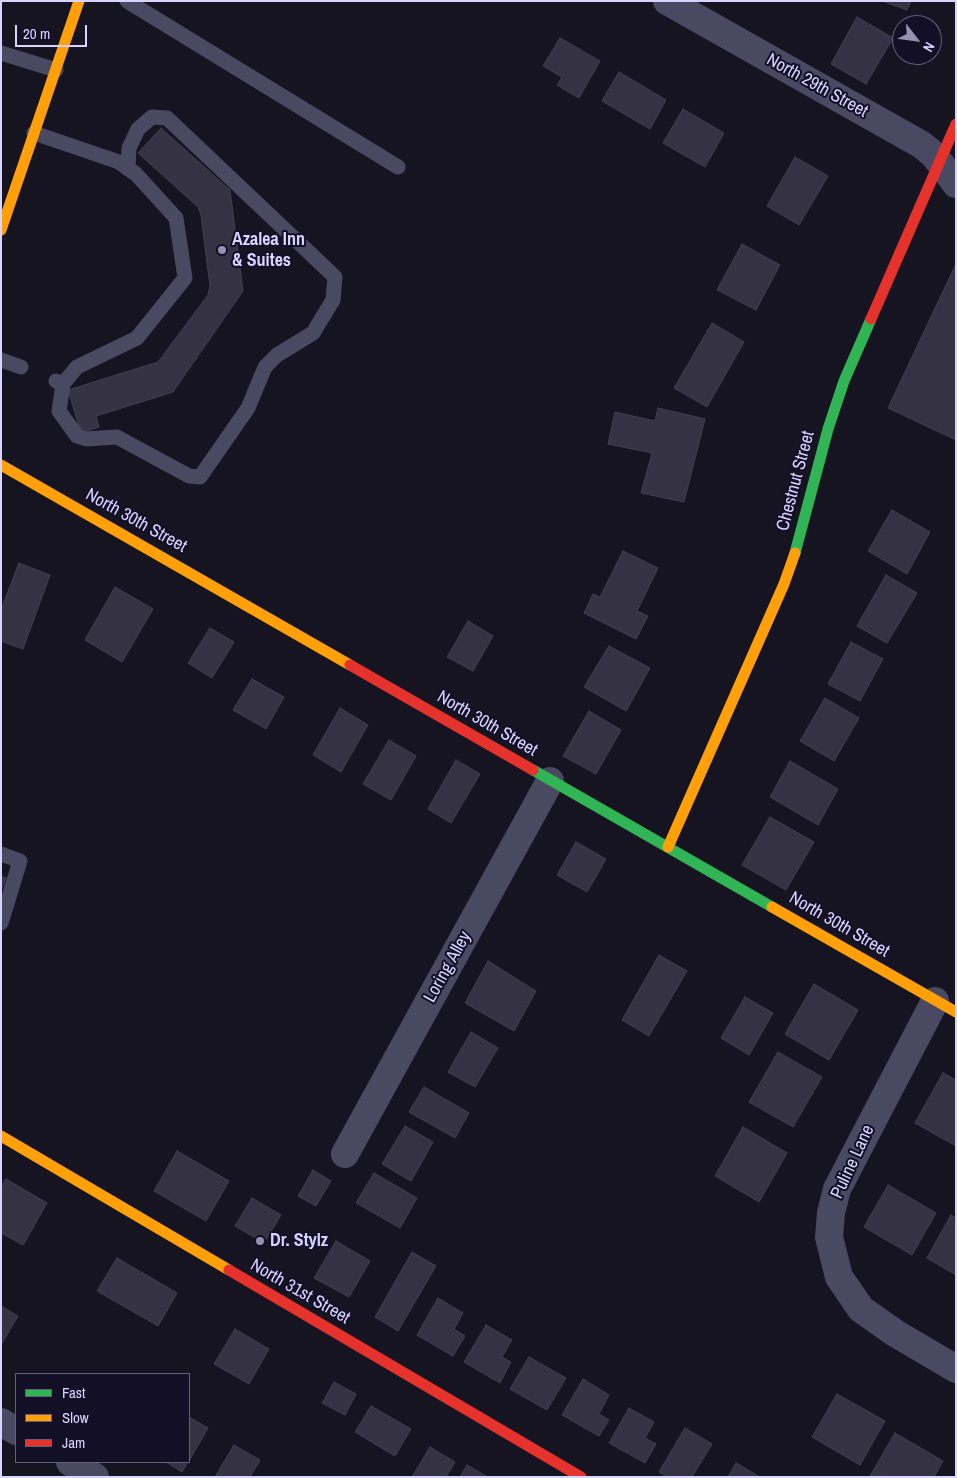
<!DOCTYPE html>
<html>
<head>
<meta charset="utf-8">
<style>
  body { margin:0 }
  #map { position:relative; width:957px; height:1478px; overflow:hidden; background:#161421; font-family:"Archivo Narrow",sans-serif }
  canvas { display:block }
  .frame { position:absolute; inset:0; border:2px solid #d9d4ff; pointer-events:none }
  .legend { position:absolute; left:15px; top:1373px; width:175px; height:90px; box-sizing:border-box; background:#130f26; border:1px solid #625e7d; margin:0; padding:6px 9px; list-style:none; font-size:15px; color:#d9d4ff }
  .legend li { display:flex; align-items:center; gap:10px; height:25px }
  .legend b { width:25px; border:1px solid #625e7d }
  .north { position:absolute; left:892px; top:15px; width:50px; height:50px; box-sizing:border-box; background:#130f26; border:1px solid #625e7d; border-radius:50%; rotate:120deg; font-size:14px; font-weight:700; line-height:20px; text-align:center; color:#d9d4ff }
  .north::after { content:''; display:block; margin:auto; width:18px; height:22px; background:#9591b1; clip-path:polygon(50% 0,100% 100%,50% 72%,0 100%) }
  .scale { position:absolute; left:15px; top:25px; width:72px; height:22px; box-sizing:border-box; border:2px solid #d9d4ff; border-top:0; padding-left:6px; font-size:15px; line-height:18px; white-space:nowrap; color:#d9d4ff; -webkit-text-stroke:4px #130f26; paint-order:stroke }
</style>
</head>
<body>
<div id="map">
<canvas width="957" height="1478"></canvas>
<div class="frame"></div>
<ul class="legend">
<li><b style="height:6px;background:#30b455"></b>Fast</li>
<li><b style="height:6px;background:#ff9f0a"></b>Slow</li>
<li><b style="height:6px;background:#e5322d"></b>Jam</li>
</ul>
<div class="north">N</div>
<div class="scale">20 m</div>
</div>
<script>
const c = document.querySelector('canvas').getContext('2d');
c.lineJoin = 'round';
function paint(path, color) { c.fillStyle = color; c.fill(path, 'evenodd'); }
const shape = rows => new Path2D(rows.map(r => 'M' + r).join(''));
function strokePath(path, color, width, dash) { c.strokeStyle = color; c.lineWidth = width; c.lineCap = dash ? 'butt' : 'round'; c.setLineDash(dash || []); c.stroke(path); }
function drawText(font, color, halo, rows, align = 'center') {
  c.font = font + ' "Archivo Narrow",sans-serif'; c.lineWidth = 4; c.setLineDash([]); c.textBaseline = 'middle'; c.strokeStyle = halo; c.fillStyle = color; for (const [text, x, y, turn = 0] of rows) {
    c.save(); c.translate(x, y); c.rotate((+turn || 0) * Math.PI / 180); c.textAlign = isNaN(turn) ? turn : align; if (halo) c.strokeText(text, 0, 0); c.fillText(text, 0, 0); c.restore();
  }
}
const building = shape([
  [882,1,911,1,907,10,882,1],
  [857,17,893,38,866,84,831,64,857,17],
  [560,38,600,61,579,98,557,85,562,77,543,66,560,38],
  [619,72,666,100,650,129,602,101,619,72],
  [683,109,724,133,705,167,663,143,683,109],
  [161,128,230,190,243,291,173,392,96,416,99,427,81,433,68,390,158,362,208,295,210,286,201,215,198,207,138,153,161,128],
  [795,157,828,176,799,225,767,206,795,157],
  [742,244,780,265,756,310,717,290,742,244],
  [956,264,956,440,888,408,956,264],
  [712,323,744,342,707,407,674,388,712,323],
  [658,408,705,419,684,502,641,493,652,453,608,444,615,412,655,421,658,408],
  [892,510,930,532,907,574,868,551,892,510],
  [623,551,658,568,637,611,648,616,636,639,584,613,593,594,600,597,623,551],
  [19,563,50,575,23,649,1,641,1,610,19,563],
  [886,575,917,593,887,643,857,626,886,575],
  [115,587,153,609,122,662,85,640,115,587],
  [468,621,493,636,473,671,447,657,468,621],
  [210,628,234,642,212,678,188,663,210,628],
  [851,642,883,659,860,701,828,684,851,642],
  [609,646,650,668,626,711,584,687,609,646],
  [252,679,284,697,266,729,233,710,252,679],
  [825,698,859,718,834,761,800,741,825,698],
  [340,708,368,725,341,772,313,755,340,708],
  [589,711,621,730,596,774,563,756,589,711],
  [389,740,416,756,391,800,363,784,389,740],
  [456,760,480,774,451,823,428,809,456,760],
  [790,761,838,789,818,825,770,797,790,761],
  [770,817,814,842,786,890,742,865,770,817],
  [576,842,606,859,587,892,557,875,576,842],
  [1,876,6,878,1,891,1,876],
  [659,955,687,971,649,1036,622,1020,659,955],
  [488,961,536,991,514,1031,465,1003,488,961],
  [814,984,858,1010,829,1060,785,1034,814,984],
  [745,997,773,1013,749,1055,721,1038,745,997],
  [471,1032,498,1048,475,1087,448,1072,471,1032],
  [778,1052,822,1077,793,1127,749,1102,778,1052],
  [943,1073,956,1080,956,1146,915,1123,943,1073],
  [424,1087,469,1113,455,1138,409,1112,424,1087],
  [405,1126,433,1142,411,1181,382,1164,405,1126],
  [743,1127,787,1153,759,1202,715,1176,743,1127],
  [177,1151,229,1181,206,1221,154,1191,177,1151],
  [313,1170,331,1181,316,1206,298,1196,313,1170],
  [374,1173,417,1198,400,1228,356,1203,374,1173],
  [6,1179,47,1203,23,1245,1,1233,1,1187,6,1179],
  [888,1185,936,1213,912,1255,864,1227,888,1185],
  [252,1198,281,1215,264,1243,235,1226,252,1198],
  [951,1215,956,1218,956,1275,927,1258,951,1215],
  [336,1241,370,1261,349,1297,314,1278,336,1241],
  [412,1252,436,1266,398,1331,375,1317,412,1252],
  [117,1258,177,1293,158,1326,97,1291,117,1258],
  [438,1298,463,1313,454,1329,465,1336,453,1356,417,1335,438,1298],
  [1,1306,18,1316,1,1345,1,1306],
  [486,1325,512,1340,502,1357,511,1362,500,1383,464,1362,486,1325],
  [235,1329,269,1349,249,1384,214,1364,235,1329],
  [529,1357,566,1378,547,1410,510,1389,529,1357],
  [583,1379,609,1395,599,1414,609,1420,599,1436,562,1415,583,1379],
  [334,1382,356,1394,345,1415,322,1403,334,1382],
  [837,1394,885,1421,860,1465,812,1437,837,1394],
  [371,1406,411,1429,395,1456,355,1432,371,1406],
  [629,1408,654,1422,645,1438,656,1444,645,1463,609,1443,629,1408],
  [189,1417,208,1428,189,1461,189,1417],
  [685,1428,712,1444,692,1477,667,1477,659,1472,685,1428],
  [895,1433,943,1461,934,1477,870,1476,895,1433],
  [234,1445,260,1460,250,1477,215,1477,234,1445],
  [430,1447,455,1462,446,1477,412,1477,430,1447],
  [166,1462,188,1462,182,1472,166,1462],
  [736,1463,760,1477,728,1477,736,1463],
  [467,1465,488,1477,460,1477,467,1465]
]);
paint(building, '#343243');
strokePath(building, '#433f54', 1);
strokePath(shape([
  [127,1,398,167],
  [1,53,56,70],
  [34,133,119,162,136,174,176,218,185,278,137,338,77,367,63,384,56,381],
  [1,360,21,367],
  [63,384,59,411,77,436,86,439,117,437,189,476,200,477,248,408,265,367,277,355,313,333,333,300,335,277,167,118,152,117,138,129,129,148,128,169],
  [1,854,20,861,1,923]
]), '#4a4962', 15);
strokePath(shape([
  [667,1,922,145,934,155,956,184],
  [935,1001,837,1189,831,1213,829,1237,839,1277,861,1309,895,1333,956,1369],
  [345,1154,550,781],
  [1,1422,16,1431],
  [70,1462,95,1477]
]), '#4a4962', 28);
strokePath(shape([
  [795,553,828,429,844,381,871,319],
  [533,770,772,907]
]), '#30b455', 11);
strokePath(shape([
  [1,230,79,1],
  [1,465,350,665],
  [668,847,784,584,795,553],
  [772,907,956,1012],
  [1,1136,229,1270]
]), '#ff9f0a', 11);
strokePath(shape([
  [871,319,956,124],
  [350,665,533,770],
  [229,1270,581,1477]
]), '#e5322d', 11);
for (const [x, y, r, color] of [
  [222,250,5,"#9591b1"],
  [260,1241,5,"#9591b1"]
]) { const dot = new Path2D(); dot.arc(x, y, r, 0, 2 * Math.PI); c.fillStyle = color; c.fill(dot); strokePath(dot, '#130f26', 2); }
drawText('18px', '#d9d4ff', '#130f26', [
  ["North 29th Street",817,86,29],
  ["Chestnut Street",796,481,-75],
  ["North 30th Street",136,521,29],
  ["North 30th Street",487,724,30],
  ["North 30th Street",839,925,30],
  ["Loring Alley",448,967,-61],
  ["Puline Lane",853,1162,-65],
  ["North 31st Street",300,1292,30]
]);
drawText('bold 18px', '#d9d4ff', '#130f26', [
  ["Azalea Inn",232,240],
  ["& Suites",232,261],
  ["Dr. Stylz",270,1241]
], 'left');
</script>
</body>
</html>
